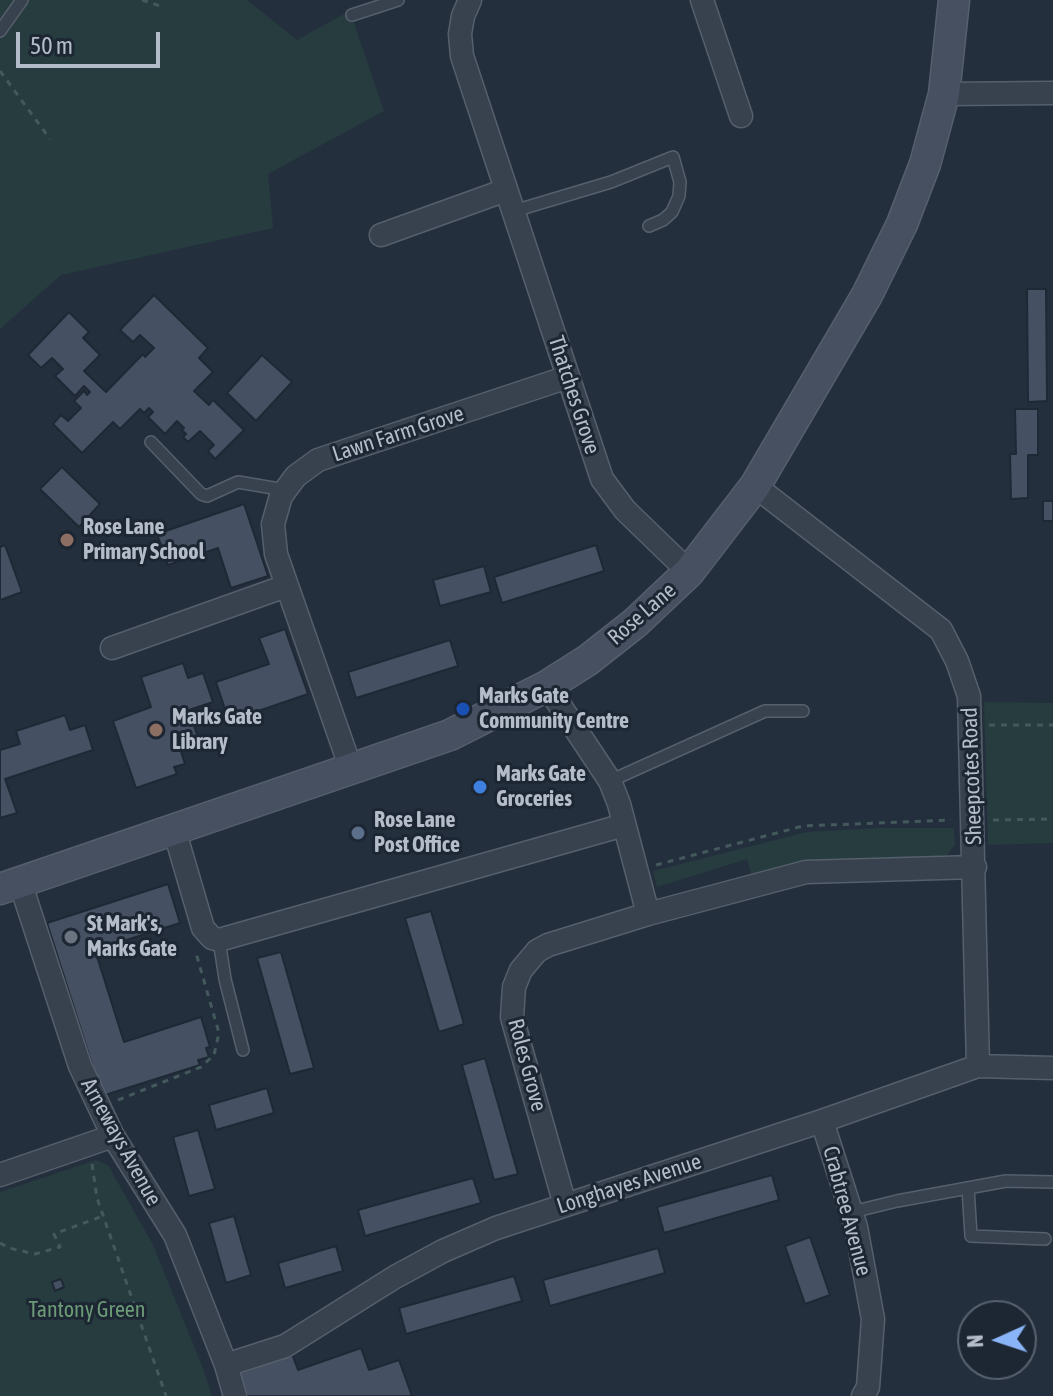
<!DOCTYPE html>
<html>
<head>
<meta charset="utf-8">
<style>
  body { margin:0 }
  #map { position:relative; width:1053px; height:1396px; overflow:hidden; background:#242f3e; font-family:"Asap Condensed",sans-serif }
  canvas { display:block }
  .north { position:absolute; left:957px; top:1300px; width:80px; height:80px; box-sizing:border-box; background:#1d2633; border:2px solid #59626f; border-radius:50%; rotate:267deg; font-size:22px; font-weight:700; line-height:32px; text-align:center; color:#b4bcc9 }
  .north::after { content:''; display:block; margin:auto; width:28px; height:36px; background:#8ab4f8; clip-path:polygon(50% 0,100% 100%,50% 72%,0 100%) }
  .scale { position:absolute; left:16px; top:32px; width:144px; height:36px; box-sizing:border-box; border:4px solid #b4bcc9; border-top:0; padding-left:10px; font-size:24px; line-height:28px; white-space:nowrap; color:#b4bcc9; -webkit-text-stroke:6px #1d2633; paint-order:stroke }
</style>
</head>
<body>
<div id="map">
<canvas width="1053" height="1396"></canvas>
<div class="north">N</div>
<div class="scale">50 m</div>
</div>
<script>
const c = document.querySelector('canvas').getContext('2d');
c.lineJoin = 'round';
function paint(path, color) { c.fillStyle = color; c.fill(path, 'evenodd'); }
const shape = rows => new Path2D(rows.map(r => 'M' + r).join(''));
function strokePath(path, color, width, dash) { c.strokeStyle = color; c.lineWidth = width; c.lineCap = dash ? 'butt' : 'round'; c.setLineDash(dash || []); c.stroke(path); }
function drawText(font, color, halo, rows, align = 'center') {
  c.font = font + ' "Asap Condensed",sans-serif'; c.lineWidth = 6; c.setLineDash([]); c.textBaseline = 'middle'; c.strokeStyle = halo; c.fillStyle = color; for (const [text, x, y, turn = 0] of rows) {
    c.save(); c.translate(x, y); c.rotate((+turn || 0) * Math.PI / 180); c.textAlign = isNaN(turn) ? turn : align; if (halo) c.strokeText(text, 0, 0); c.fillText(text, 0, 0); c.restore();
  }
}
paint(shape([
  [0,0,247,0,297,40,346,13,354,23,384,111,268,174,273,228,61,275,0,329],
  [984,702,1053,703,1053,843,988,845],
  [879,828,954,828,955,845,947,855,940,856,940,860,752,877,747,859,657,887,653,871,807,832],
  [96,1160,108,1165,153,1245,203,1368,212,1396,0,1396,0,1192]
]), '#263c3f');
const building = shape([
  [1027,289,1046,289,1047,401,1028,402,1027,289],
  [154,295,208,348,199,358,213,372,194,391,209,405,213,400,244,430,215,459,208,451,214,445,200,431,188,442,183,437,186,434,182,430,184,428,177,421,165,434,148,417,153,412,149,408,144,413,140,409,120,429,113,422,82,453,53,424,61,415,68,421,81,408,74,401,84,391,87,395,90,392,84,386,75,396,55,376,63,369,52,358,41,368,28,355,69,312,89,332,83,338,100,355,84,371,106,392,143,354,145,357,154,348,140,335,133,342,120,330,154,295],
  [262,355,292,382,256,421,227,393,262,355],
  [1015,409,1038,409,1038,455,1028,455,1028,498,1011,499,1010,454,1016,454,1015,409],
  [62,467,100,504,79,527,40,489,62,467],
  [1043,501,1053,501,1053,521,1043,521,1043,501],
  [244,504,268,576,231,588,218,548,168,565,157,534,244,504],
  [5,545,22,592,0,600,0,547,5,545],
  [596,545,604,571,502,603,494,577,596,545],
  [484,566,491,592,440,606,433,580,484,566],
  [285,629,308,694,229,721,216,682,269,664,259,638,285,629],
  [450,640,458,666,356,698,348,672,450,640],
  [183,663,188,678,203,673,213,702,189,710,198,738,179,745,185,764,174,767,177,774,136,788,113,721,151,707,141,677,183,663],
  [65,715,70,730,85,725,93,750,5,779,17,813,0,818,0,750,20,744,16,731,65,715],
  [168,884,180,923,95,950,124,1042,201,1017,210,1047,206,1048,209,1057,198,1060,200,1065,102,1096,47,923,168,884],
  [431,911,464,1024,439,1032,405,918,431,911],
  [281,952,314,1068,290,1074,257,958,281,952],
  [485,1058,518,1174,494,1180,462,1065,485,1058],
  [267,1088,274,1113,216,1130,209,1105,267,1088],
  [198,1130,215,1189,189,1196,173,1137,198,1130],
  [772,1175,779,1200,664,1233,657,1207,772,1175],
  [473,1178,481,1203,365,1236,358,1210,473,1178],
  [234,1216,251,1275,226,1283,209,1223,234,1216],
  [810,1237,830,1295,805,1304,785,1246,810,1237],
  [336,1246,343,1271,285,1288,278,1263,336,1246],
  [658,1248,665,1273,550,1306,543,1280,658,1248],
  [514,1276,522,1301,406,1334,399,1308,514,1276],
  [61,1279,64,1287,55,1291,52,1282,61,1279],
  [361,1348,369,1370,399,1360,412,1396,247,1396,239,1373,292,1354,298,1370,361,1348]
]);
paint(building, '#455162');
strokePath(building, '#1f2835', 2);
const lane = shape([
  [352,15,398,0],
  [0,31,22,0],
  [514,211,611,182,673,157,680,182,679,196,672,212,663,220,649,226],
  [151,442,201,494,207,496,238,482,285,490],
  [610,781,765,711,803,711],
  [219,940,225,979,243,1050],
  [968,1188,971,1236,1045,1239],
  [852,1212,897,1201,1006,1181,1053,1182]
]);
const street = shape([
  [470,0,463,16,460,34,462,56,602,479,625,510,689,572],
  [702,0,741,116],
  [944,94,1053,93],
  [381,235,506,190],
  [755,486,941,630,957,661,969,696,978,1066],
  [112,648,286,586],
  [547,686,610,781,619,804,648,914],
  [351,769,276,554,273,524,281,496,296,476,318,460,568,377],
  [174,829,203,928,212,938,219,940,624,825],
  [20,882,80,1066,113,1136,175,1235,226,1365,235,1396],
  [822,1121,856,1227,873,1319,868,1387,863,1396],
  [0,1175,113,1136],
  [565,1205,512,1017,514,987,521,970,537,951,548,945,648,914,806,872,975,867],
  [226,1365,285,1346,395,1277,443,1251,496,1228,822,1121,978,1066,1053,1068]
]);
const secondary = shape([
  [0,889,450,735,547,686,588,660,635,623,689,572,755,486,867,295,902,224,925,164,944,94,954,0]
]);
strokePath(lane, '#565f6c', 14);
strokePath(street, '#565f6c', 25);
strokePath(secondary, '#565f6c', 33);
strokePath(shape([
  [142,0,160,6],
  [0,71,50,139],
  [989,725,1053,725],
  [993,820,1053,819],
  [656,865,803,826,951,820],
  [118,1100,201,1067,214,1055,219,1033,196,953],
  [92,1164,97,1198,166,1396],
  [0,1243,9,1248,35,1254,60,1247,54,1234,103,1216]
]), '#44595c', 3, [6, 6]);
strokePath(lane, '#38414e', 11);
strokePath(street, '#38414e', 22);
strokePath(secondary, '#465061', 30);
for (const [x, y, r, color] of [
  [67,540,8,"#8d6e63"],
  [463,709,8,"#1a4fb4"],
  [156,730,8,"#8d6e63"],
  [480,787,8,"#3f7fe0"],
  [358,833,8,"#5c6f8a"],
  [71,937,8,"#6b7280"]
]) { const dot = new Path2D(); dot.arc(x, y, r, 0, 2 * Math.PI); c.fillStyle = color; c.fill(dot); strokePath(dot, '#1d2633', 3); }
drawText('22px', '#b4bcc9', '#1d2633', [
  ["Thatches Grove",574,395,72],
  ["Lawn Farm Grove",398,434,-18],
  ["Rose Lane",642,614,-41],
  ["Sheepcotes Road",972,776,-92],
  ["Roles Grove",527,1065,75],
  ["Arneways Avenue",121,1142,61],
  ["Longhayes Avenue",629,1184,-18],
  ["Crabtree Avenue",847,1211,75]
]);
drawText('bold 22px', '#b4bcc9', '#1d2633', [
  ["Rose Lane",83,527],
  ["Primary School",83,552],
  ["Marks Gate",479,696],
  ["Community Centre",479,721],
  ["Marks Gate",172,717],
  ["Library",172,742],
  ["Marks Gate",496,774],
  ["Groceries",496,799],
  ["Rose Lane",374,820],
  ["Post Office",374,845],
  ["St Mark's,",87,924],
  ["Marks Gate",87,949]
], 'left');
drawText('22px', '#6b9a76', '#1d2633', [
  ["Tantony Green",87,1310]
]);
</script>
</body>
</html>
